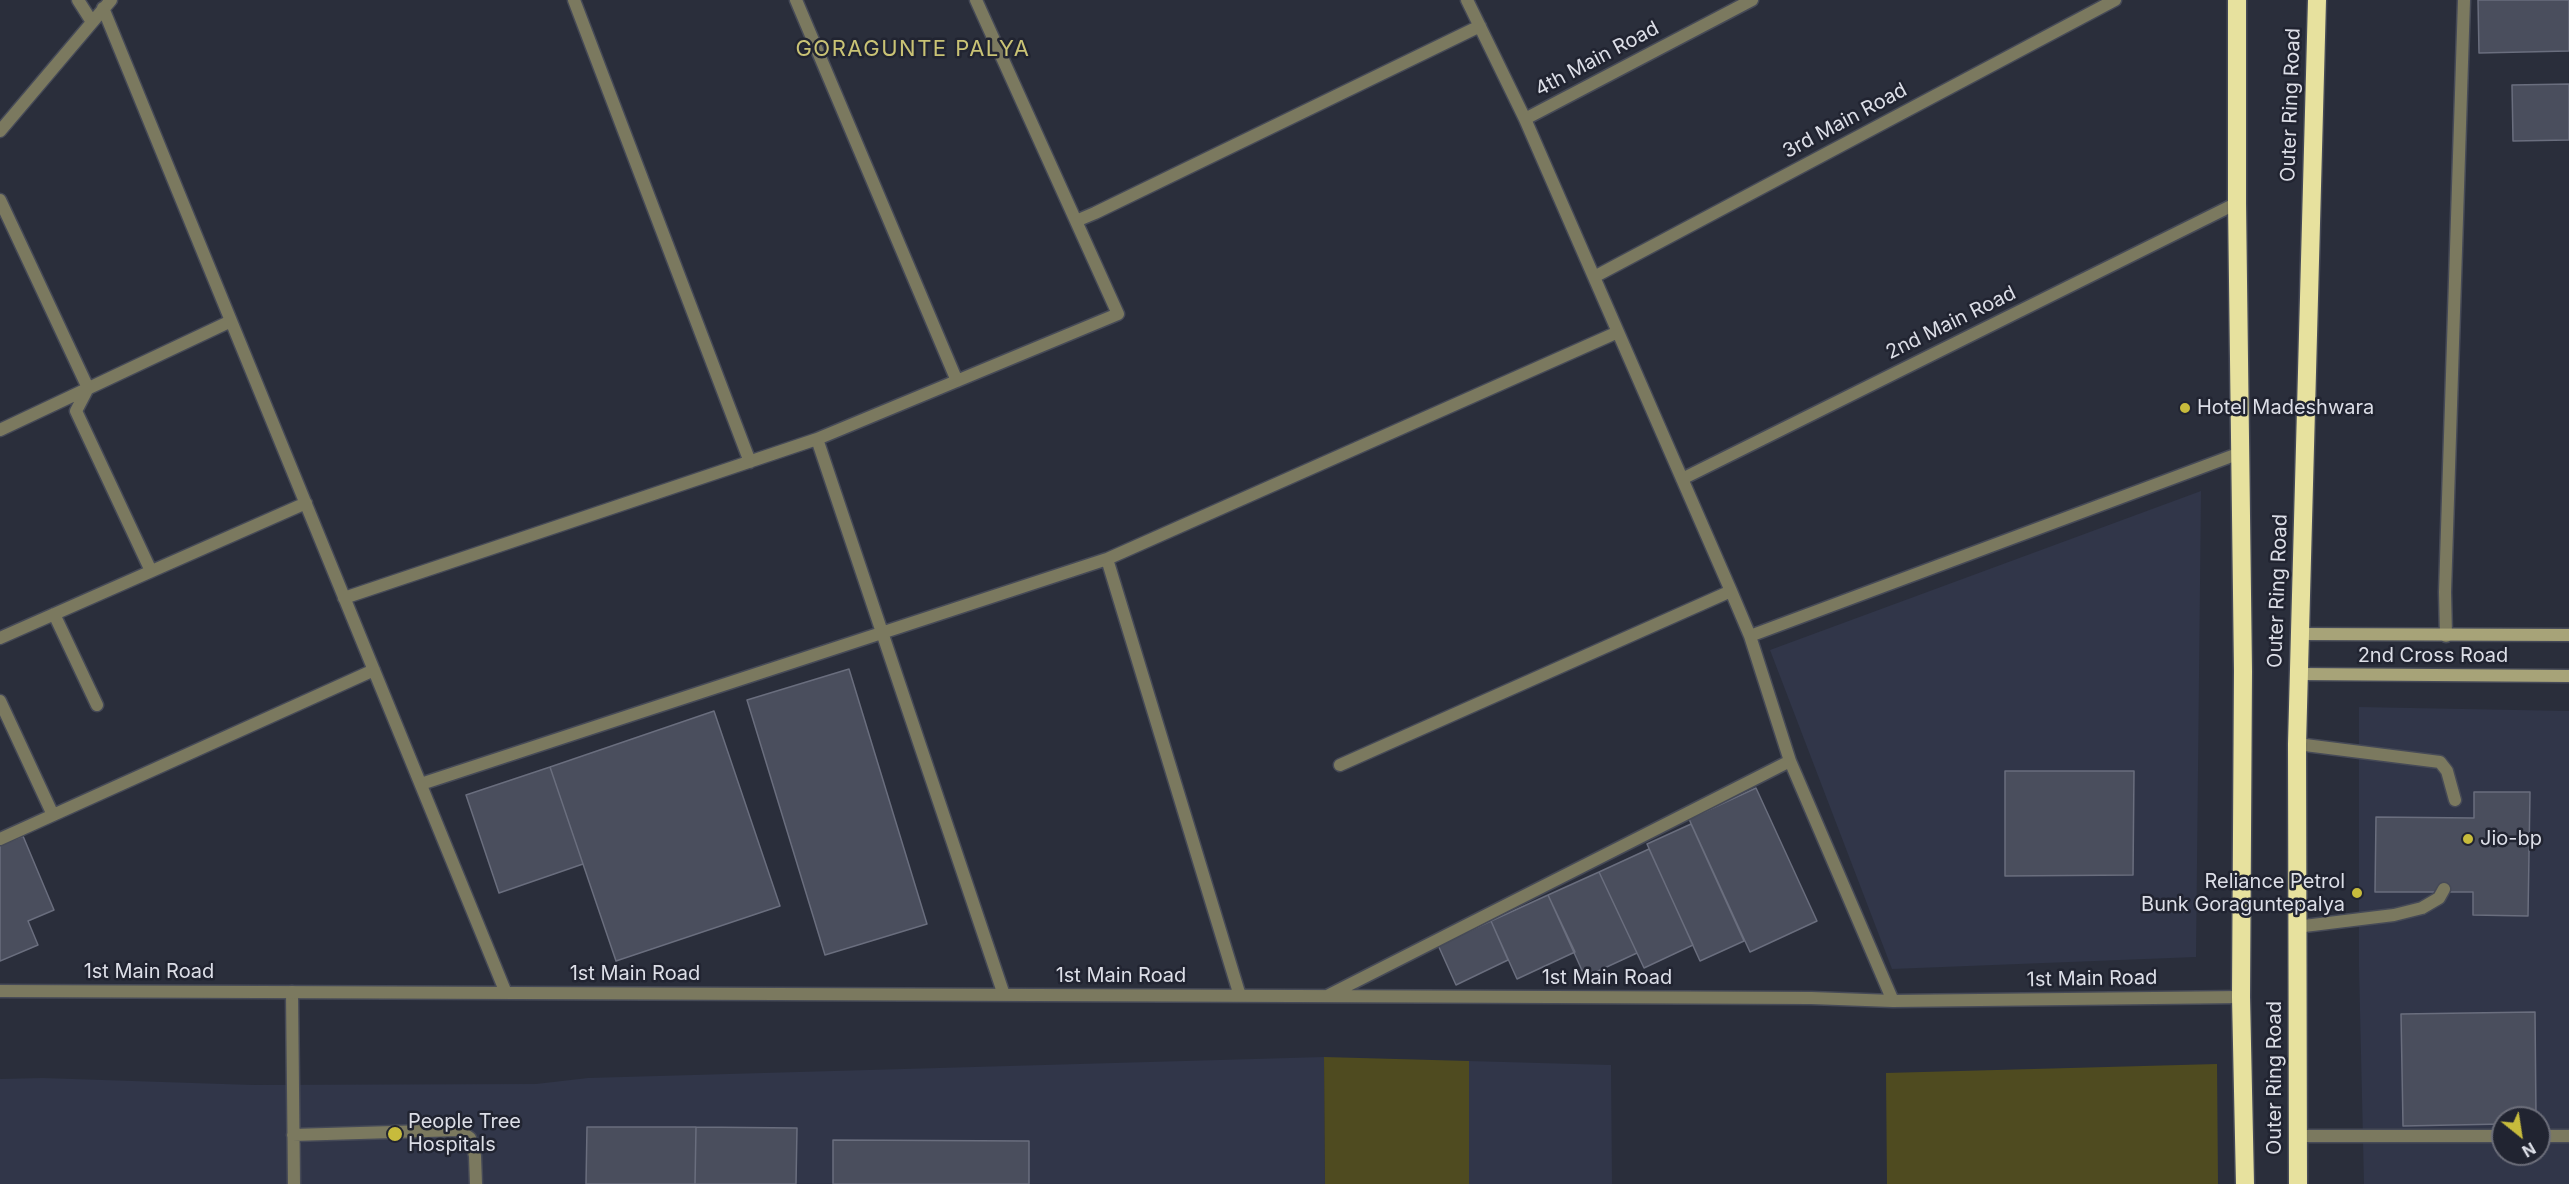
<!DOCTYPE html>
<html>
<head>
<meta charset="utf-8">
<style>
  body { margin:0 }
  #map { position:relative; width:2569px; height:1184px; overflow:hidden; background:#2a2e3b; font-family:Inter,sans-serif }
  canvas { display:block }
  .north { position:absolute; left:2491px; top:1106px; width:60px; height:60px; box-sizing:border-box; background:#212431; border:2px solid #6c6e7a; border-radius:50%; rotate:150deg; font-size:16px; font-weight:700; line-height:24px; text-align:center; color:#dcdee7 }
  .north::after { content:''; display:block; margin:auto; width:21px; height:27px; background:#c7bb3c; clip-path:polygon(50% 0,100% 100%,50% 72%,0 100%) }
</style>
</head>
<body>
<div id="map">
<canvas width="2569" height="1184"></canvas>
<div class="north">N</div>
</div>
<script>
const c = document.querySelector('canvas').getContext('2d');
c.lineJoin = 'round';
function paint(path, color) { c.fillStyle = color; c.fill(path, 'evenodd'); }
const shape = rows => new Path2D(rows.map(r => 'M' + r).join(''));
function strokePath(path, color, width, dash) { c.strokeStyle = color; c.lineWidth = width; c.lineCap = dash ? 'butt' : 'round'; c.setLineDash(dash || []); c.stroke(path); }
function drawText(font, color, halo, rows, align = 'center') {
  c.font = font + ' Inter,sans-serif'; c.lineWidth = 5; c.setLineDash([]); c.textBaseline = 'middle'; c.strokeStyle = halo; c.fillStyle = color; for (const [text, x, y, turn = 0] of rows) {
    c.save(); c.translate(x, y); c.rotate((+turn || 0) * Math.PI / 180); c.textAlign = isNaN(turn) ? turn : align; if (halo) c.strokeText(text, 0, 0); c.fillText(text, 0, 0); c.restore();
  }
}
paint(shape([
  [2201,491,2196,957,1892,969,1770,650],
  [2359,707,2569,711,2569,1184,2364,1184,2359,967],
  [2503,1118,2539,1118,2539,1154,2503,1154],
  [1324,1057,1325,1184,0,1184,0,1079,43,1078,253,1085,536,1084,588,1078],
  [1469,1061,1611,1065,1612,1184,1469,1184]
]), '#313649');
paint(shape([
  [1324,1057,1469,1061,1469,1184,1325,1184],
  [2217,1064,2218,1184,1887,1184,1886,1073]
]), '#4f4b20');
const building = shape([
  [2478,0,2569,0,2569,51,2479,53,2478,0],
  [2569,84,2569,140,2513,141,2512,85,2569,84],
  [849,669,927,924,825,955,747,700,849,669],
  [714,711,780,906,616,961,550,767,714,711],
  [550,767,583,864,499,893,466,795,550,767],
  [2005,771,2134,771,2133,875,2005,876,2005,771],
  [1756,788,1817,921,1750,952,1689,819,1756,788],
  [2474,792,2530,792,2528,916,2473,915,2473,892,2375,892,2376,817,2474,818,2474,792],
  [1691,824,1744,941,1700,961,1647,844,1691,824],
  [23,836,54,910,28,921,38,945,0,961,0,845,23,836],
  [1649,849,1693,945,1644,968,1599,872,1649,849],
  [1599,872,1637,953,1585,977,1548,895,1599,872],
  [1548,895,1575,952,1517,979,1491,921,1548,895],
  [1491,921,1508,960,1456,985,1438,945,1491,921],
  [2535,1012,2536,1118,2503,1118,2503,1124,2403,1126,2401,1014,2535,1012],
  [587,1127,696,1127,695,1184,586,1184,587,1127],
  [696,1127,797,1128,796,1184,695,1184,696,1127],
  [833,1140,1029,1141,1029,1184,833,1184,833,1140]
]);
paint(building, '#4a4e5d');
strokePath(building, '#6a6e7e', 1.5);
const lane = shape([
  [2446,636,2445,592,2464,0],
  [2297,744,2440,762,2447,771,2455,800],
  [2296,927,2394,915,2422,908,2439,898,2444,889],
  [292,992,294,1184],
  [293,1135,459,1130,470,1138,475,1156,476,1184],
  [2297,1136,2503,1136],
  [2539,1136,2569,1136]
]);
const street = shape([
  [78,0,92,22],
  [574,0,750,462],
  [796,0,957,381],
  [1467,0,1525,119,1731,591,1750,636,1790,761,1893,1001],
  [103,8,506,993],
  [1525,119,1752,0],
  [0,131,111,0],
  [0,200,88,388,76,411,151,571],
  [1076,221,1095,213,1480,26],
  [1594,277,2115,0],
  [0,430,231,321],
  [817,439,1004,995],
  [1682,479,2237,203],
  [1107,559,1240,996],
  [344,598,817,439,1118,314,976,0],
  [54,614,97,705],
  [1750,636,2240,453],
  [0,638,306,503],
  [0,701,53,815],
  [1340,765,1731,591],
  [421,784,1107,559,1618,332],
  [0,839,374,670],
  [0,991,1811,998,1893,1001,2241,997],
  [1329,995,1790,761]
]);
const secondary = shape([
  [2299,634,2569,635],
  [2298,674,2569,676]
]);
const highway = shape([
  [2237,0,2237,203,2243,671,2241,997,2245,1184],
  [2298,1184,2297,744,2317,0]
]);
strokePath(lane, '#464a57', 15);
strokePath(street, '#464a57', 15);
strokePath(secondary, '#464a57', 15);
strokePath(highway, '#464a57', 21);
strokePath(lane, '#7b795f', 12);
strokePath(street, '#7b795f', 12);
strokePath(secondary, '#a7a378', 12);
strokePath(highway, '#e7e19e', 18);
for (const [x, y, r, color] of [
  [2185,408,6,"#c7bb3c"],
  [2468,839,6,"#c7bb3c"],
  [2357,893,6,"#c7bb3c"],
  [395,1134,8,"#c7bb3c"]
]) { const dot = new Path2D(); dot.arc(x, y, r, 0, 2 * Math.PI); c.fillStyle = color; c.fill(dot); strokePath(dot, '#212431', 2); }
drawText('20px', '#dcdee7', '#212431', [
  ["4th Main Road",1597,59,-28],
  ["Outer Ring Road",2291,105,-88],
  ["3rd Main Road",1845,121,-28],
  ["2nd Main Road",1951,323,-26],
  ["Outer Ring Road",2278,591,-88],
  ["2nd Cross Road",2433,656],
  ["1st Main Road",149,972],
  ["1st Main Road",635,974],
  ["1st Main Road",1121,976],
  ["1st Main Road",1607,978],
  ["1st Main Road",2092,979,-1],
  ["Outer Ring Road",2275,1078,-90]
]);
drawText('20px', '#dcdee7', '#212431', [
  ["Hotel Madeshwara",2197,408],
  ["Jio-bp",2480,839],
  ["Reliance Petrol",2345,882,"right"],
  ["Bunk Goraguntepalya",2345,905,"right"],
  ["People Tree",408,1122],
  ["Hospitals",408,1145]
], 'left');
c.letterSpacing = '1.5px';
drawText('22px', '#cac375', '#212431', [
  ["GORAGUNTE PALYA",913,49]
]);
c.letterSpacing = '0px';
</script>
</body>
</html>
